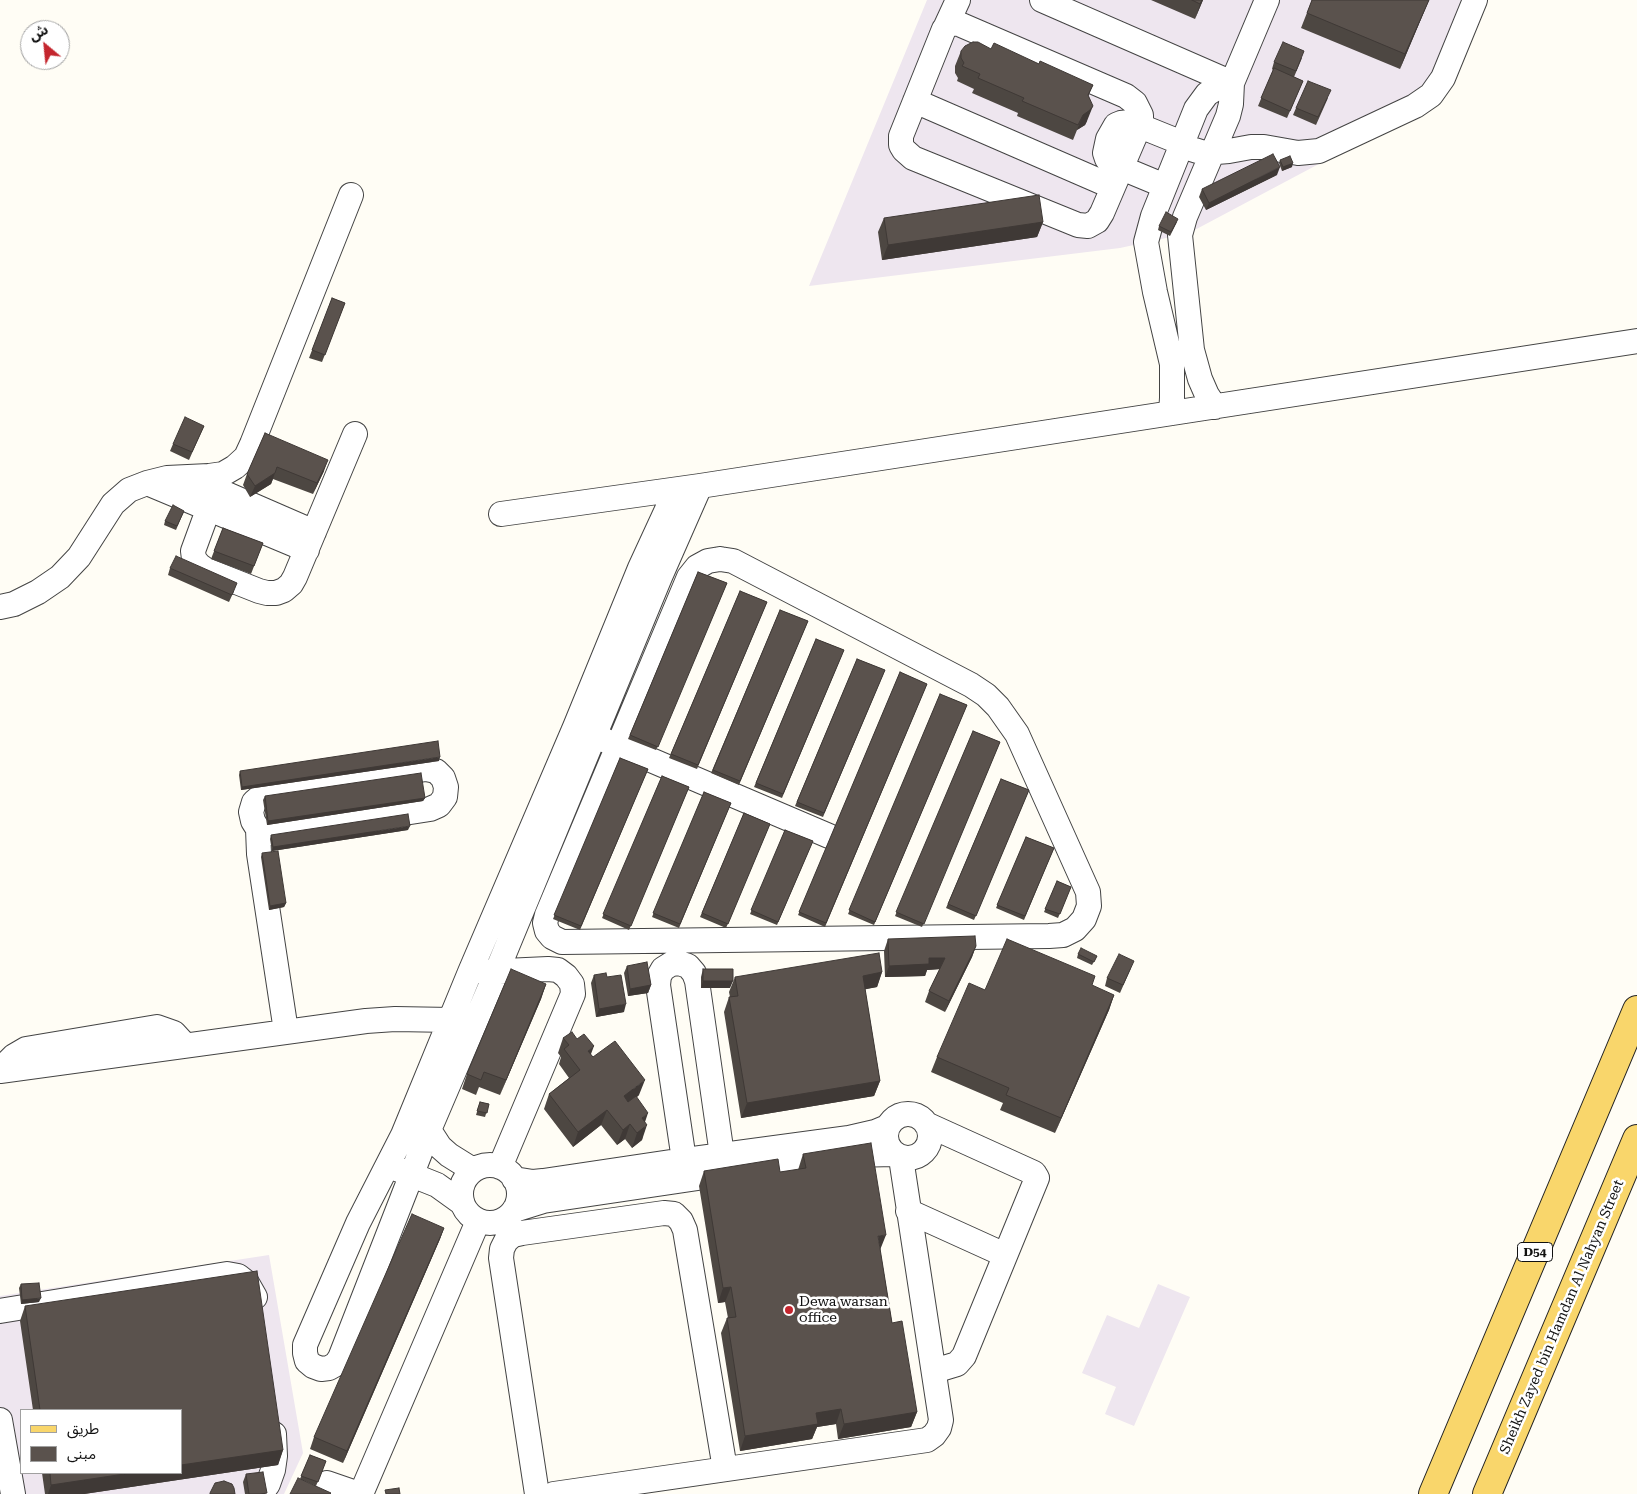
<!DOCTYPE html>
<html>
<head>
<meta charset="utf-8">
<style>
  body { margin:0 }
  #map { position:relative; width:1637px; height:1494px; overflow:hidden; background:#fffdf5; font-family:"Roboto Serif","Noto Sans Arabic",serif }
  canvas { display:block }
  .legend { position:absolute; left:20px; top:1409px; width:162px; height:65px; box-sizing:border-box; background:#fff; border:1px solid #a0a0a0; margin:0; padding:6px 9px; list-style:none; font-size:15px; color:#111 }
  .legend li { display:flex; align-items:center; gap:10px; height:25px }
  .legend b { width:25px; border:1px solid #a0a0a0 }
  .north { position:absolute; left:20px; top:20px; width:50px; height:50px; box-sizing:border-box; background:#fff; border:1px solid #a0a0a0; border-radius:50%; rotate:332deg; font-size:14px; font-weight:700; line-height:20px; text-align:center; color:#111 }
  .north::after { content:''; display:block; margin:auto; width:18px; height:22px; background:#c4262e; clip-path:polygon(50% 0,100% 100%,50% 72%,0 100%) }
</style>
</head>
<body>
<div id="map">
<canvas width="1637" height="1494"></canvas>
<ul class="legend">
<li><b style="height:6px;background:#f9d66b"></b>طريق</li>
<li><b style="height:14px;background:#5a524d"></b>مبنى</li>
</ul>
<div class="north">ش</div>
</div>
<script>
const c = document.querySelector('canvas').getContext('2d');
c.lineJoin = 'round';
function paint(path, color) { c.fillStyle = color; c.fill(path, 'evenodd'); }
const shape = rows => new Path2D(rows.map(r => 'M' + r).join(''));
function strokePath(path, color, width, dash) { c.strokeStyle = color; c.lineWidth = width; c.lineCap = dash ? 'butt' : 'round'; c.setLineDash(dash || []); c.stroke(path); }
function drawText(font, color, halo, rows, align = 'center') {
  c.font = font + ' "Roboto Serif",serif'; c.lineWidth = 5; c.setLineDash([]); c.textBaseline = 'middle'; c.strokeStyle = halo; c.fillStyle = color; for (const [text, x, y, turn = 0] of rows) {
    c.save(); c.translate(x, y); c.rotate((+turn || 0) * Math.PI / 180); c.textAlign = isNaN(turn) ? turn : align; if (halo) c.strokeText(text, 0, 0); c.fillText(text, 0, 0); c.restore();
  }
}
paint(shape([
  [927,0,1483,0,1441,99,1189,233,1120,248,809,286],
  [269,1255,303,1453,284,1494,0,1494,0,1296],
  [21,1410,181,1410,181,1473,21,1473],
  [1158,1284,1190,1297,1134,1426,1105,1414,1116,1387,1082,1373,1107,1315,1139,1328]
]), '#eee6ef');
const minor = shape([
  [1042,0,1232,83],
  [951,23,959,24,1126,96,1135,103,1141,115,1141,122,1102,213,1097,221,1088,226,1078,225,913,158,904,150,901,145,901,136,944,29,951,23],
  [946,26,958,0],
  [915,101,1113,187],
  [1165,186,1112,164,1107,159,1105,153,1108,139,1116,125,1121,123,1130,122,1182,143,1188,148,1204,153,1229,151,1251,147,1264,147,1298,153,1319,151,1415,106,1431,95,1443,78,1475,0],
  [1215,407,1207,395,1200,379,1192,350,1180,235,1185,217,1228,116,1231,104,1232,83,1267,0],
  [1171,413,1172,398,1172,364,1155,292,1146,242,1153,216,1196,109,1207,94,1215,89,1232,83],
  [192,479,314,532],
  [147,483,307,550],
  [676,490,640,568,575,727,470,972,403,1135,358,1223,305,1345,305,1353,307,1361,313,1366,321,1369,329,1368,336,1364,340,1358,429,1130,497,971,660,577,700,486],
  [208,510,193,551,194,559,199,565,206,570,259,591,267,593,276,593,284,590,291,584,295,577,355,434],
  [501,514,700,486,1637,341],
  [720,559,733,561,971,685,986,695,998,707,1017,734,1088,892,1089,906,1084,919,1075,929,1063,935,1049,936,562,942,552,937,547,931,545,923,547,915,689,577,697,567,708,561,720,559],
  [0,607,14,604,38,592,60,577,79,557,113,504,129,490,147,483,167,478,209,476,223,474,235,467,246,457,252,444,351,195],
  [604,740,829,836],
  [426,769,436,771,443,778,446,787,445,797,439,805,430,809,276,833,267,833,258,829,253,821,251,812,254,802,261,796,270,793,426,769],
  [258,829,259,854,286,1031],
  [483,972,548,969,558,970,566,976,572,984,573,994,500,1167],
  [6,1070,9,1061,14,1056,26,1049,157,1027,174,1033,185,1045],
  [0,1071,366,1021,395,1019,451,1020],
  '886 1136a22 22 0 1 1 44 0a22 22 0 1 1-44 0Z',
  [926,1124,1034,1173,1037,1178,964,1356,957,1364,934,1371],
  [429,1130,440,1147,449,1155,473,1170],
  [684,1160,658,985,659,976,663,969,671,964,679,963,688,966,694,973,697,981,722,1155],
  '461 1194a29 29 0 1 1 58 0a29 29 0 1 1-58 0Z',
  [397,1169,437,1185,462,1203],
  [514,1179,533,1182,543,1181,684,1160,849,1138,875,1132,887,1127],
  [514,1210,543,1201,853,1155,893,1154],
  [908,1211,1005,1255],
  [0,1311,227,1274,238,1276,247,1283,255,1297],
  [0,1420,13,1494],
  [327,1483,359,1494],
  [261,1494,268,1484,273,1470,275,1456,274,1434],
  [361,1494,478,1221],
  [537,1494,501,1258,502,1249,506,1241,513,1235,522,1233,664,1213,674,1214,681,1221,685,1230,725,1469],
  [554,1494,927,1440,934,1435,939,1428,941,1420,901,1158]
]);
const major = shape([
  [1433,1494,1637,1010],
  [1487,1494,1637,1139]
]);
strokePath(minor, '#444', 26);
strokePath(major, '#222', 30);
strokePath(minor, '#fff', 24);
strokePath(major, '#f9d66b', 28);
paint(shape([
  [1151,0,1203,0,1195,19],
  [1312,0,1429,0,1400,69,1301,28],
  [991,49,1039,64,1093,85,1088,97,1087,121,1085,125,1077,130,1073,140,1017,116,1018,113,972,93,974,89,957,81,958,78,955,73,955,66,961,51],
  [1302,58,1294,77,1303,81,1287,118,1258,106,1273,70,1272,69,1274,62],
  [1328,98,1316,125,1293,115,1296,108],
  [1280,160,1292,167,1282,171,1279,163],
  [1277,175,1206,210,1199,197,1202,189],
  [884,218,1043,222,1037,237,882,260,878,232],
  [1177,222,1170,236,1158,230,1159,226],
  [332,298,345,303,322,362,309,358],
  [204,426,189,460,170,451,173,444],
  [265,433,324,471,313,494,273,479,271,484,250,497,243,485,247,474],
  [184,511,176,530,164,525,165,521],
  [223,528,263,543,251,574,211,559],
  [170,568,234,591,229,602,168,575],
  [698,572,727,583,656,750,628,739],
  [740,591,767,602,697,769,669,758],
  [780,610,808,621,739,785,711,773],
  [816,639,844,650,782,798,754,787],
  [857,659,885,670,823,817,795,806],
  [900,672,927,684,825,927,798,915],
  [940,694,967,705,874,925,848,914],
  [973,731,1000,742,922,927,895,916],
  [620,758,648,769,580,930,553,919],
  [439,761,241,790,239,775,240,771],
  [662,776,689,787,629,930,602,918],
  [1001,779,1029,790,974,920,946,908],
  [704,792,731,803,679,928,652,917],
  [265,796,425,798,423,801,267,825,263,800],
  [744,813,770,824,726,928,700,917],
  [408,830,272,851,270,839,271,835],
  [785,830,813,841,777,925,750,914],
  [1026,837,1054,848,1024,920,996,908],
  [262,853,286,903,284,907,269,910,261,857],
  [1057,881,1071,887,1058,918,1044,912],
  [888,939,976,946,972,957,945,1012,925,1002,929,991,940,969,927,970,925,976,885,977,884,951],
  [1078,954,1097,956,1092,965,1077,958],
  [627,966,651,985,648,993,628,996,624,973],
  [1131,968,1120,993,1105,986,1107,978],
  [703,969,730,988,701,988,701,977],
  [882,972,877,987,865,989,880,1081,874,1096,741,1118,724,1012,729,997,730,997,729,992,735,977],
  [594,975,607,977,624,1012,596,1017,591,983],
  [546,984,541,999,500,1095,479,1087,476,1095,462,1089,467,1074],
  [985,990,1114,995,1109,1010,1055,1133,1000,1110,1003,1103,931,1072,937,1057],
  [563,1038,577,1039,593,1057,639,1095,636,1098,645,1122,642,1140,632,1148,625,1139,617,1145,601,1125,573,1147,544,1109,549,1094,569,1078,559,1064,561,1057,558,1053],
  [480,1102,489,1104,485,1117,476,1115],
  [803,1154,880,1249,892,1323,917,1412,911,1427,838,1439,836,1424,817,1427,812,1439,740,1451,721,1333,727,1318,728,1318,725,1302,718,1303,699,1186,704,1171,780,1172,798,1170],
  [444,1228,440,1239,343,1463,310,1449,314,1437],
  [21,1284,39,1302,21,1304,19,1288],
  [25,1306,283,1450,278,1465,84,1494,45,1494,42,1473,181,1473,181,1410,33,1410,20,1321],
  [310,1455,326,1461,316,1486,300,1479],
  [246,1474,266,1494,245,1494,243,1482]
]), '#4d4742');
paint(shape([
  [1202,0,1203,0,1195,19,1200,4],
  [1429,0,1400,69,1405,54],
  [1093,106,1087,121,1085,125,1077,130,1073,140,1083,115],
  [1293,163,1292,167,1282,171,1283,167],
  [1280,167,1277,175,1206,210,1209,203],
  [1043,222,1037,237,882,260,888,245],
  [328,460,324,471,313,494,317,483],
  [275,473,271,484,250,497,255,486],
  [440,757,439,761,241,790,242,787],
  [425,798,423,801,267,825,268,821],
  [410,826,408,830,272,851,273,847],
  [286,903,284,907,269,910,270,906],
  [976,946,972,957,945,1012,949,1001],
  [929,958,945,958,941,969,927,970,925,976,885,977,889,966],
  [882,972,877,987,857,991,863,976],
  [703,981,733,981,730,988,701,988],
  [546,984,541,999,500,1095,506,1080],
  [651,985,648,993,628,996,630,989],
  [1114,995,1109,1010,1055,1133,1061,1118],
  [626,1004,624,1012,596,1017,599,1009],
  [594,1046,588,1062,588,1051],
  [645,1080,639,1095,618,1111,624,1096],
  [880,1081,874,1096,741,1118,747,1103],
  [607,1110,601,1125,573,1147,578,1132],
  [648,1113,643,1128,637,1133,642,1118],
  [630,1124,625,1139,617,1145,623,1130],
  [647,1125,642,1140,632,1148,637,1133],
  [444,1228,440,1239,343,1463,347,1451],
  [886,1235,880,1250,878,1236],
  [731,1287,725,1302,718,1303,723,1288],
  [41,1298,39,1302,21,1304,22,1300],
  [841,1409,836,1424,817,1427,812,1439,740,1451,745,1436,816,1413],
  [917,1412,911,1427,838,1439,844,1424],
  [283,1450,278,1465,84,1494,48,1494,51,1485,131,1473,181,1473,181,1465]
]), '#3f3936');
const building = shape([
  [1192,0,1202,0,1200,4,1192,0],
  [1312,0,1429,0,1405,54,1307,13,1312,0],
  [973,42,978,42,991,49,994,43,1039,64,1040,61,1093,85,1088,95,1093,106,1090,110,1083,115,1078,125,1022,101,1024,98,978,78,980,74,962,66,964,63,961,58,961,51,965,46,973,42],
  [1283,42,1304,51,1296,71,1274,62,1283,42],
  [1274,68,1303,81,1290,111,1261,98,1274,68],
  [1308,81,1331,90,1318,117,1296,108,1308,81],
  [1273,154,1280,167,1209,203,1202,189,1273,154],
  [1290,156,1293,163,1283,167,1280,160,1290,156],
  [1039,195,1043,222,888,245,884,218,1039,195],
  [1166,212,1178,219,1171,232,1159,226,1166,212],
  [332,298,345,303,325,355,312,350,332,298],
  [185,417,204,426,192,452,173,444,185,417],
  [265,433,328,460,317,483,277,467,275,473,255,486,247,474,265,433],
  [173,505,184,511,177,526,165,521,173,505],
  [223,528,263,543,254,566,214,551,223,528],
  [176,556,237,583,232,595,170,568,176,556],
  [698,572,727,583,658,747,630,735,698,572],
  [740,591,767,602,698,765,671,754,740,591],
  [780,610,808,621,740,781,713,770,780,610],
  [816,639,844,650,783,794,756,783,816,639],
  [857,659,885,670,824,813,797,802,857,659],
  [900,672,927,684,826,923,799,912,900,672],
  [940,694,967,705,875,922,849,910,940,694],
  [973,731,1000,742,924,924,896,912,973,731],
  [438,741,440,757,242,787,240,771,438,741],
  [620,758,648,769,581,926,554,915,620,758],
  [421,773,425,798,268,821,265,796,421,773],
  [662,776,689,787,631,926,603,914,662,776],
  [1001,779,1029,790,976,916,948,904,1001,779],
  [704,792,731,803,680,924,653,913,704,792],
  [744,813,770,824,728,924,702,913,744,813],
  [408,814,410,826,273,847,271,835,408,814],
  [785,830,813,841,778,922,751,910,785,830],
  [1026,837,1054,848,1025,916,997,905,1026,837],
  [278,851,286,903,270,906,262,853,278,851],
  [1057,881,1071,887,1060,914,1045,909,1057,881],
  [975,936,976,946,949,1001,929,991,945,958,929,958,929,964,889,966,888,939,975,936],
  [1007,939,1095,976,1092,985,1114,995,1061,1118,1006,1095,1009,1088,937,1057,969,983,985,990,1007,939],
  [1081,948,1097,956,1094,962,1078,954,1081,948],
  [879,953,882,972,863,976,880,1081,747,1103,729,997,738,996,735,977,879,953],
  [1119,954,1134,961,1123,985,1107,978,1119,954],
  [647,962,651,985,630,989,627,966,647,962],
  [511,969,546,984,506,1080,484,1072,481,1080,467,1074,511,969],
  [703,969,733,969,733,981,703,981,703,969],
  [606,973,607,977,621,975,626,1004,599,1009,594,975,606,973],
  [572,1032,577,1039,584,1034,594,1046,588,1051,593,1057,615,1041,645,1080,624,1096,628,1102,636,1096,648,1113,642,1118,647,1125,637,1133,630,1124,623,1130,607,1110,578,1132,549,1094,580,1070,564,1049,569,1045,563,1038,572,1032],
  [480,1102,489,1104,487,1113,477,1111,480,1102],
  [871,1143,886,1235,878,1236,892,1323,902,1321,917,1412,844,1424,841,1409,816,1413,818,1424,745,1436,727,1318,736,1317,731,1287,723,1288,704,1171,778,1159,780,1172,806,1168,803,1154,871,1143],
  [412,1214,444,1228,347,1451,314,1437,412,1214],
  [257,1271,283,1450,181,1465,181,1410,40,1410,25,1306,257,1271],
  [39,1283,41,1298,22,1300,21,1284,39,1283],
  [310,1455,326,1461,318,1482,301,1476,310,1455],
  [263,1472,267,1493,260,1494,249,1494,246,1474,263,1472],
  [50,1473,131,1473,51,1485,50,1473],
  [298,1478,331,1493,330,1494,290,1494,298,1478],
  [224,1481,232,1484,234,1488,235,1494,210,1494,210,1493,215,1483,224,1481],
  [399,1488,400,1494,386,1494,385,1490,399,1488]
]);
paint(building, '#5a524d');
strokePath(building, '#3f3936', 1);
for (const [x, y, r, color] of [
  [789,1310,5,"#c4262e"]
]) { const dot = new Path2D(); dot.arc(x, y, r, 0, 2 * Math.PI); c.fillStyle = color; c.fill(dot); strokePath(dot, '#fff', 2); }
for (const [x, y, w] of [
  [1535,1252,35]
]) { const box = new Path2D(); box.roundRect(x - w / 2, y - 9.5, w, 19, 4); c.fillStyle = '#fff'; c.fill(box); strokePath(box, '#111', 1); }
drawText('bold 12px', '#111', null, [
  ["D54",1535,1252]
]);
drawText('14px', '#111', '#fff', [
  ["Dewa warsan",799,1302],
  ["office",799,1318]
], 'left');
drawText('14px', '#111', '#fff', [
  ["Sheikh Zayed bin Hamdan Al Nahyan Street",1562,1317,-67]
]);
</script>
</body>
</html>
